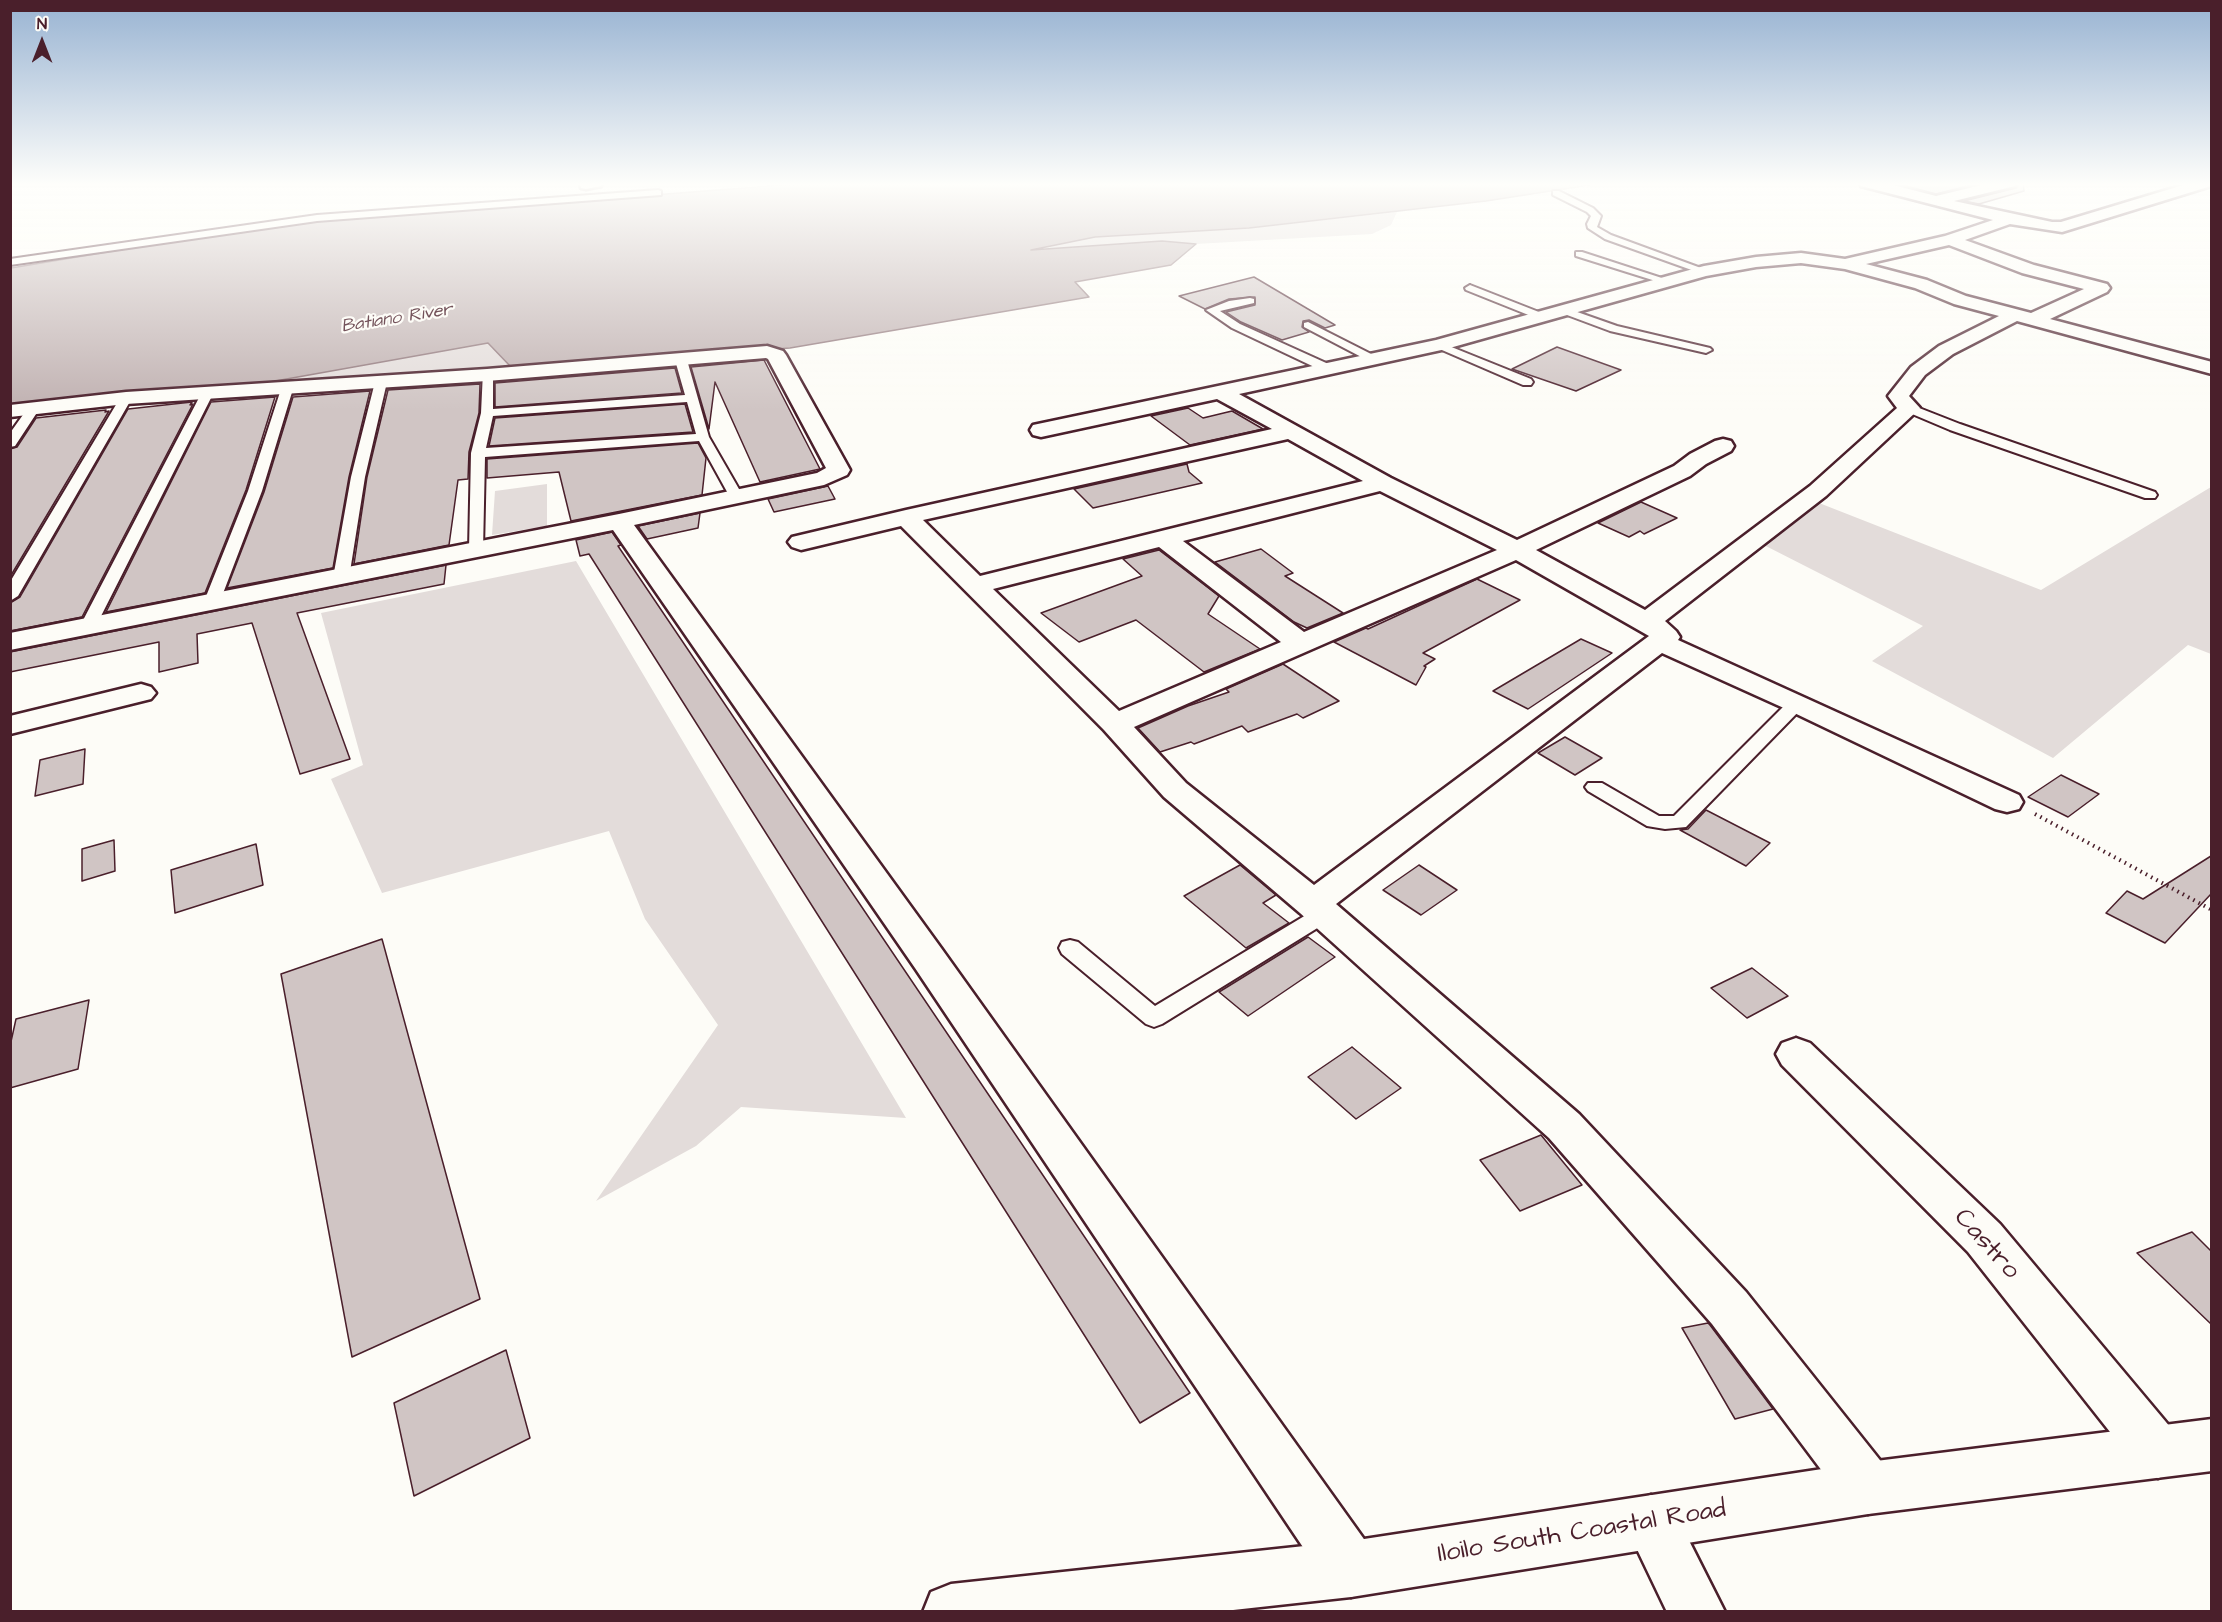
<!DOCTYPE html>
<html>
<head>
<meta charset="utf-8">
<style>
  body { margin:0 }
  #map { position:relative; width:2222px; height:1622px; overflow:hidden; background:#fdfcf7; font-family:"Architects Daughter",sans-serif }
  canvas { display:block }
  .frame { position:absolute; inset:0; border:12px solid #4a1f2b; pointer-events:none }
  .north { position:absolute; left:12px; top:12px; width:60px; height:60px; -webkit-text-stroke:4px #fdfcf7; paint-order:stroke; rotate:0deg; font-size:16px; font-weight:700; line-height:24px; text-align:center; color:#4a1f2b }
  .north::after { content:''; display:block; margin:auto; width:21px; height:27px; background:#4a1f2b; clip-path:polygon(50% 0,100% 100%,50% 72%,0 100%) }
</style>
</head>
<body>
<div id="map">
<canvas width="2222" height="1622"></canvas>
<div class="frame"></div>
<div class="north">N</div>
</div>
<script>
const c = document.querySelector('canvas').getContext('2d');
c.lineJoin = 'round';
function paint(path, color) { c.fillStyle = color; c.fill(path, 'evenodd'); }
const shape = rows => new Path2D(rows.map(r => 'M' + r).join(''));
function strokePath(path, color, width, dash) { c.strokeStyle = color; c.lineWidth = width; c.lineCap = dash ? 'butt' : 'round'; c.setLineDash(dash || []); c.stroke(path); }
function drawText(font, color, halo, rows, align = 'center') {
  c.font = font + ' "Architects Daughter",sans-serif'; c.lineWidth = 4.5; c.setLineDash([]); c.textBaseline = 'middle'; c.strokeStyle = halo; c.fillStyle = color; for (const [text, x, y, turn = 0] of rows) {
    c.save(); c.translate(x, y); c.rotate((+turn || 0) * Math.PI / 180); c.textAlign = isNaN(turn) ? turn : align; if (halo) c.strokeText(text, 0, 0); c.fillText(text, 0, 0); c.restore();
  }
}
paint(shape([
  [1397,212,1391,225,1372,234,1196,244,1162,241,1024,251,1095,237,1249,228],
  [488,343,511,367,253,385],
  [547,484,547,526,492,535,495,491],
  [2211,487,2211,654,2188,645,2053,758,1872,661,1923,626,1756,541,1814,501,2041,590],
  [576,561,906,1118,741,1107,696,1146,596,1201,718,1025,645,919,609,831,382,893,331,779,363,765,321,613]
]), '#e3dcda');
const water = shape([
  [809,183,1602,183,1486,201,1249,228,1095,237,1031,250,1162,241,1196,244,1171,265,1075,282,1089,297,790,348,511,367,488,343,253,385,11,406,11,268,198,237,315,221,809,183]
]);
paint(water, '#c0b1b1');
strokePath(water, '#91777b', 1.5);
const building = shape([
  [1895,183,1979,183,1936,194,1895,183],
  [2019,183,2023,183,2024,191,1979,204,1964,201,2016,188,2019,183],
  [1254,277,1335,325,1325,328,1309,320,1303,321,1302,327,1309,332,1282,340,1241,322,1226,312,1255,305,1255,297,1229,299,1205,309,1179,296,1254,277],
  [1557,347,1621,370,1576,391,1512,369,1557,347],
  [764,360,820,469,760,482,715,382,709,429,691,367,764,360],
  [675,368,682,393,495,407,495,383,675,368],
  [480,384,479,413,469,452,468,479,458,480,449,545,354,564,367,477,388,390,480,384],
  [370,391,349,477,333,568,227,588,264,492,293,397,370,391],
  [275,397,246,490,205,593,106,612,211,402,275,397],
  [192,402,190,405,193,404,82,617,10,631,10,603,20,597,128,409,192,402],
  [685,404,693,432,489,446,495,418,685,404],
  [1188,408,1203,418,1232,411,1263,429,1190,445,1151,416,1188,408],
  [106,410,105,412,109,411,10,577,10,449,17,447,36,418,106,410],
  [698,443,706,458,702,495,571,521,559,472,487,478,487,459,698,443],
  [1187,464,1189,472,1202,483,1093,508,1074,489,1187,464],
  [828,486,835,499,774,512,768,499,828,486],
  [1641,502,1677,518,1644,534,1640,531,1629,537,1598,523,1641,502],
  [700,513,698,528,647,539,638,526,700,513],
  [612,532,621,545,618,546,1190,1393,1140,1423,589,554,580,556,576,540,612,532],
  [1261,549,1293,573,1285,576,1343,613,1307,628,1294,622,1215,562,1261,549],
  [1159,550,1219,596,1208,614,1260,649,1204,672,1136,620,1079,642,1041,613,1142,576,1123,559,1159,550],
  [446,565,444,584,297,613,350,759,300,774,252,623,197,634,198,663,159,672,159,642,10,672,10,652,446,565],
  [1477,579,1520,600,1423,653,1435,659,1424,666,1426,667,1416,685,1334,642,1366,628,1368,629,1477,579],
  [1581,639,1612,653,1528,709,1493,691,1581,639],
  [1283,664,1339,701,1303,718,1297,714,1248,732,1242,726,1194,744,1191,742,1160,752,1138,728,1188,706,1229,692,1226,689,1283,664],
  [1565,737,1602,758,1575,775,1538,753,1565,737],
  [85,749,83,784,35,796,40,760,85,749],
  [2061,775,2099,794,2068,817,2028,797,2061,775],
  [1706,810,1770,843,1746,866,1680,830,1688,829,1706,810],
  [114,840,115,871,82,881,82,849,114,840],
  [256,844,263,885,175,913,171,870,256,844],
  [2211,856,2211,894,2165,943,2106,913,2127,891,2143,899,2211,856],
  [1240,865,1276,895,1263,903,1289,923,1246,948,1184,896,1240,865],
  [1419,865,1457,890,1421,915,1383,890,1419,865],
  [1308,937,1335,957,1248,1016,1219,992,1308,937],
  [382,939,480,1299,352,1357,281,974,382,939],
  [1752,968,1788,996,1747,1018,1711,988,1752,968],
  [89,1000,78,1069,10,1088,10,1046,16,1019,89,1000],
  [1352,1047,1401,1088,1356,1119,1308,1077,1352,1047],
  [1541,1135,1582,1185,1520,1211,1480,1160,1541,1135],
  [2192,1232,2211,1251,2211,1324,2137,1253,2192,1232],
  [1708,1323,1710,1325,1773,1409,1735,1419,1682,1328,1708,1323],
  [506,1350,530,1438,414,1496,394,1403,506,1350]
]);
paint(building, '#d0c5c4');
strokePath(building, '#4a1f2b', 1.5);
const service = shape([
  [658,190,661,191,661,195,317,221,10,265,10,259,317,215,658,190],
  [1553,191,1559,191,1593,208,1601,216,1597,227,1611,235,1709,271,1700,273,1605,239,1588,228,1587,224,1591,216,1587,212,1553,195,1553,191],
  [1576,252,1582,252,1671,281,1662,283,1576,256,1576,252],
  [1470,285,1544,314,1545,316,1544,318,1536,318,1466,290,1465,288,1470,285],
  [1250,298,1254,299,1254,303,1220,311,1240,324,1335,367,1335,373,1327,373,1232,328,1206,310,1229,301,1250,298],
  [1563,307,1617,326,1710,348,1712,350,1706,353,1610,331,1559,312,1559,308,1563,307],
  [1308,322,1377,357,1379,359,1373,362,1369,361,1304,327,1304,323,1308,322],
  [1439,342,1531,379,1533,382,1531,385,1523,385,1435,347,1433,345,1439,342],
  [681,357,687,360,709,437,743,496,741,499,731,499,699,441,485,457,483,550,476,554,471,553,469,550,471,453,481,413,483,372,487,371,493,375,493,409,685,395,675,360,681,357],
  [687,402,696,434,486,448,493,416,687,402],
  [381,378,387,382,365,477,349,578,341,583,333,578,351,477,375,382,381,378],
  [287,385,293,389,262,491,219,604,217,607,205,607,203,604,248,491,281,389,287,385],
  [208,388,214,392,95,628,93,631,81,631,79,628,202,392,208,388],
  [126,394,132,398,18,596,10,601,10,582,120,398,126,394],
  [34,404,40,408,15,446,10,447,10,433,30,405,34,404],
  [1909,404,1960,424,2155,492,2157,495,2155,498,2145,498,1950,430,1905,411,1903,408,1909,404],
  [1797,698,1803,699,1806,703,1803,707,1686,827,1665,829,1647,826,1588,791,1585,787,1588,783,1602,783,1659,816,1674,816,1791,699,1797,698],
  [1324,907,1332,909,1335,914,1332,919,1162,1024,1154,1027,1146,1024,1062,954,1059,948,1062,942,1070,940,1078,942,1155,1006,1316,909,1324,907]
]);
const minor = shape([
  [580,183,603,183,601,186,586,189,581,188,580,183],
  [1859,183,1885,183,1936,196,1990,183,2017,183,2015,186,1954,201,2052,222,2061,222,2190,183,2212,183,2211,186,2062,232,2010,224,1965,240,2034,265,2107,284,2110,288,2107,292,2050,319,2212,362,2212,374,2017,321,1953,354,1925,375,1909,396,1920,408,1916,412,1826,496,1665,621,1676,631,1680,637,1678,640,2019,795,2023,802,2019,809,2007,812,1995,809,1786,709,1662,653,1336,904,1579,1114,1746,1292,1887,1469,1894,1488,1887,1507,1868,1514,1849,1507,1712,1324,1549,1138,1300,913,1164,797,1104,730,901,526,801,550,792,547,788,542,792,537,906,510,1272,429,1217,399,1041,437,1033,435,1030,430,1033,425,1436,340,1704,266,1756,257,1801,253,1845,259,1945,236,1993,220,1861,186,1859,183],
  [1949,245,2022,273,2084,289,2031,313,1966,296,1927,280,1866,264,1949,245],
  [1801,263,1845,269,1915,288,1954,304,1999,316,1939,346,1911,367,1888,396,1897,408,1810,486,1645,610,1536,550,1690,476,1706,464,1731,451,1734,446,1731,441,1723,439,1715,441,1690,454,1674,466,1517,540,1391,478,1239,394,1446,349,1706,276,1756,267,1801,263],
  [1288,439,1363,481,980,576,923,520,1288,439],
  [1380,491,1497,550,1304,632,1183,541,1380,491],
  [1159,547,1281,642,1119,711,993,589,1159,547],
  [1516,560,1649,636,1314,885,1186,783,1134,727,1516,560],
  [767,346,783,351,786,355,850,470,847,475,824,485,634,525,941,948,1371,1549,1379,1569,1371,1589,1351,1597,1331,1589,915,968,613,530,10,650,10,633,619,514,817,473,826,468,768,359,766,358,487,381,126,404,10,417,10,405,126,392,487,369,767,346],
  [141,684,151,687,156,693,151,699,10,734,10,716,141,684],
  [1796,1038,1810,1043,2000,1224,2176,1434,2184,1452,2176,1470,2158,1478,2140,1470,1968,1252,1782,1065,1776,1054,1782,1043,1796,1038],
  [1651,1495,1670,1503,1725,1612,1667,1612,1624,1522,1632,1503,1651,1495]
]);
const tertiary = shape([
  [2212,1419,2212,1471,1868,1514,1351,1597,1215,1612,923,1612,931,1592,951,1584,1351,1541,1868,1462,2212,1419]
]);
strokePath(service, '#4a1f2b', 4);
strokePath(minor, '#4a1f2b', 5);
strokePath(tertiary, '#4a1f2b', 5);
strokePath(shape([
  [2035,814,2212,910]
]), '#4a1f2b', 4, [1.5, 4.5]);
paint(service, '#fdfcf7');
paint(minor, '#fdfcf7');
paint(tertiary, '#fdfcf7');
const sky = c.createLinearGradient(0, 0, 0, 410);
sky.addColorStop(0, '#98b3d2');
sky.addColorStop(0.45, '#fefefb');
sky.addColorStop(1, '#fefefb00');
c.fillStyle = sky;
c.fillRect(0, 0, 2222, 410);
drawText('italic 18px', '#73525a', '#fdfcf7', [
  ["Batiano River",397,319,-9]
]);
drawText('26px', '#4a1f2b', '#fdfcf7', [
  ["Castro",1986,1245,48],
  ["Iloilo South Coastal Road",1582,1533,-9]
]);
</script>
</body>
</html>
